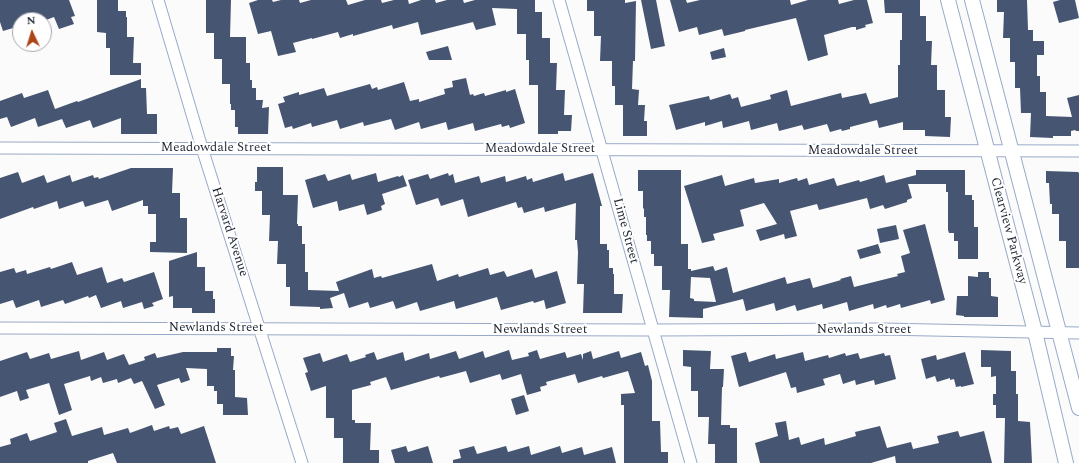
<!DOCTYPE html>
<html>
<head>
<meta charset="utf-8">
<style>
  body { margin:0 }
  #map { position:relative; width:1079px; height:463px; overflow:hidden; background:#fbfbfb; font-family:Spectral,serif }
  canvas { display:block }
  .north { position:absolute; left:12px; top:12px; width:40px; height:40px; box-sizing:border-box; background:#fff; border:1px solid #a5a7ac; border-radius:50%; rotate:356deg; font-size:11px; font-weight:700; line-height:16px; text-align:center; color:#1d2430 }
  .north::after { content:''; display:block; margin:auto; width:14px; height:18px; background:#ac4619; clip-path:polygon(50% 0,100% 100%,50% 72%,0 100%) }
</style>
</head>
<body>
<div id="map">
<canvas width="1079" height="463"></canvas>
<div class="north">N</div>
</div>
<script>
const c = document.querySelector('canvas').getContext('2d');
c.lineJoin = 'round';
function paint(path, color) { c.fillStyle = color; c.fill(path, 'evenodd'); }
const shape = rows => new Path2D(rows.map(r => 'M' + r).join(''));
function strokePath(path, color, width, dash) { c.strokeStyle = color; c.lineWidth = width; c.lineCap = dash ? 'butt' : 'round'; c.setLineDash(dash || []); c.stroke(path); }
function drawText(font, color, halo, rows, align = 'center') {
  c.font = font + ' Spectral,serif'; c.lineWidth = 4; c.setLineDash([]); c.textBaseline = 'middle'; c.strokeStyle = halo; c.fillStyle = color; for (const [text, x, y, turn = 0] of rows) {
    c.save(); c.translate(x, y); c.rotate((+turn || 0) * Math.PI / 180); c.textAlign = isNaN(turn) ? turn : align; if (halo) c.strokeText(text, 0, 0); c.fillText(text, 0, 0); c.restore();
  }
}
paint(shape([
  [0,0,69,0,75,16,71,17,74,24,59,29,54,17,46,20,20,20,20,26,3,31,0,22],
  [97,0,118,0,118,11,126,11,126,17,127,17,127,37,134,37,133,63,141,63,141,75,110,75,110,48,106,48,106,33,97,32],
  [206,0,231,0,230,37,246,37,246,63,250,63,250,80,252,80,252,88,256,88,256,100,263,100,262,108,269,107,268,134,238,134,238,127,235,127,235,110,231,110,231,104,230,104,230,84,222,84,222,59,214,59,214,33,206,33],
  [258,0,272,0,273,2,281,0,299,0,300,3,311,0,346,0,348,5,365,0,381,0,382,3,394,0,408,0,409,4,421,0,435,0,436,3,447,0,463,0,464,3,475,0,535,0,535,12,542,12,542,38,550,38,550,63,557,63,556,90,565,90,564,115,572,115,571,131,558,131,558,134,538,134,538,85,529,85,529,60,526,60,526,34,517,34,517,9,492,8,496,25,476,30,473,22,421,35,418,22,393,29,392,25,353,36,353,34,340,38,338,32,312,39,312,38,293,43,296,52,278,56,271,31,258,34,249,3],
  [587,0,625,0,625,3,636,1,635,61,633,61,632,89,639,90,638,105,645,105,644,121,647,121,647,136,623,136,623,105,615,105,615,86,612,86,612,61,600,61,601,36,594,36,594,11,587,11],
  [641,0,656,0,665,46,651,49],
  [670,0,686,0,687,3,700,0,790,0,791,5,808,0,838,0,839,4,854,0,867,0,873,23,865,25,866,27,856,30,856,27,852,27,824,35,828,55,808,61,796,18,745,30,745,31,724,36,722,29,699,35,697,27,679,32],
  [884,0,920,0,920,16,926,16,926,41,932,41,931,65,937,65,937,90,945,90,945,117,951,117,950,137,925,136,925,130,903,130,903,122,879,128,877,120,850,127,850,129,842,131,841,129,830,132,827,124,804,130,802,125,779,131,777,123,751,130,749,121,723,128,722,121,705,126,705,122,676,130,669,105,709,96,710,100,730,94,732,99,738,97,741,107,771,99,770,95,787,90,791,106,841,93,842,98,866,93,870,104,898,97,898,65,900,65,900,40,902,40,902,13,885,13],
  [997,0,1027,0,1028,30,1033,30,1033,41,1044,41,1044,55,1037,55,1037,76,1040,76,1040,92,1046,92,1046,116,1072,117,1067,98,1079,95,1079,131,1076,131,1075,130,1071,131,1071,136,1053,136,1053,138,1030,137,1031,113,1021,113,1020,88,1015,88,1015,62,1010,62,1010,38,1003,38,1004,12,997,12],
  [1060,0,1075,0,1079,18,1059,23,1053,2],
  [448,46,452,60,429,60,426,52],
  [724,48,726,57,712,60,710,52],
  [466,78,470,95,473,94,474,96,484,93,485,96,506,90,506,92,515,89,525,123,510,128,509,125,502,127,501,124,475,131,473,123,448,130,446,122,421,129,419,122,395,130,391,119,364,126,363,122,340,129,337,120,312,127,311,123,293,129,292,126,285,128,278,104,285,102,283,97,299,92,299,95,324,88,327,96,370,84,372,89,377,87,378,90,404,82,410,101,419,99,419,102,445,94,444,89,453,87,452,81],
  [141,79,141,88,146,88,147,114,157,114,157,134,121,134,121,118,93,128,90,120,66,128,62,119,38,127,35,118,11,127,7,117,0,119,0,101,22,93,24,98,48,90,55,109,77,101,78,102],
  [257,167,283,167,283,195,298,195,297,224,298,224,298,226,302,226,302,244,305,244,305,272,308,272,308,290,339,291,336,282,372,269,374,278,381,276,382,278,432,264,437,281,458,274,459,277,488,268,490,275,504,271,507,277,532,269,535,278,557,271,566,303,546,309,544,300,534,303,533,301,501,310,497,297,456,309,454,301,420,311,417,302,396,309,393,301,370,308,368,302,349,308,344,293,330,298,333,308,320,309,320,307,290,306,290,287,286,287,286,264,277,264,278,241,269,241,270,215,262,215,262,191,255,191,255,182,257,182],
  [131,168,173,168,172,193,180,193,180,218,187,218,187,253,150,252,150,242,156,242,156,214,148,214,148,206,143,206,143,200,112,211,108,200,85,207,83,201,59,209,57,201,34,209,33,207,0,219,0,178,18,172,22,183,44,175,47,183,70,175,72,182,93,175,94,178,98,177,99,179],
  [638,170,681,170,681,244,688,244,688,269,691,269,691,271,713,266,715,271,727,267,733,293,785,277,787,284,810,278,813,288,841,280,840,279,851,276,854,287,898,276,897,274,905,272,901,256,910,253,903,230,925,224,945,300,931,304,930,300,901,308,900,304,887,308,886,305,874,309,873,304,849,311,847,302,823,309,822,304,797,311,795,305,776,311,774,303,746,311,743,299,703,309,703,318,669,317,670,290,662,290,662,266,654,266,654,254,651,254,651,241,647,241,647,235,646,235,646,217,644,217,644,209,643,208,643,191,638,191],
  [691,277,710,278,716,302,694,301,694,299,690,298],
  [916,170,965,170,965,195,972,195,972,200,974,200,974,227,978,227,978,259,958,259,958,241,954,241,954,233,949,233,948,230,948,192,946,192,946,184,908,184,912,198,907,200,907,202,885,209,883,205,870,209,867,198,819,210,817,204,790,211,797,236,785,239,784,234,760,241,756,230,777,224,764,203,740,210,744,226,713,234,715,240,702,243,684,186,722,175,725,186,754,178,755,183,779,179,779,183,797,178,798,181,807,178,809,185,834,178,837,186,859,180,860,182,884,175,886,183,916,175],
  [1046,171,1078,172,1079,173,1079,268,1066,268,1066,241,1059,241,1059,214,1052,214,1052,204,1050,204,1049,183,1046,183],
  [376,173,378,182,398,176,399,177,403,175,407,186,382,194,385,204,381,206,382,210,367,215,364,204,339,211,337,201,313,208,305,180,325,174,328,181,350,174,352,180],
  [448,173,449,176,453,174,455,183,479,176,481,183,505,176,506,182,526,176,527,180,532,178,533,182,563,173,565,181,593,173,602,206,600,206,600,244,607,244,607,250,609,250,609,268,613,268,613,274,614,274,614,294,623,294,622,313,583,313,584,284,577,284,578,252,577,240,575,240,576,203,545,212,544,207,524,213,522,207,518,208,516,202,468,217,463,199,441,206,438,198,416,205,408,180,428,174,430,179],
  [896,225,899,239,880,243,877,229],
  [878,244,881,253,860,259,857,250],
  [197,252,197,267,205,267,205,291,213,291,213,299,215,299,215,313,192,313,192,308,173,308,173,296,169,297,169,261],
  [72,262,77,275,102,267,107,283,122,278,124,282,154,272,163,299,152,303,154,306,144,309,142,302,123,308,121,301,101,308,96,295,89,298,88,296,65,304,63,300,41,307,39,300,16,308,13,300,0,304,0,272,14,268,16,273,26,270,27,274,50,267,51,269],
  [978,272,989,272,989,278,991,278,991,296,998,297,998,317,964,317,964,316,956,315,957,296,968,296,968,276,978,277],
  [217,348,231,348,231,356,234,356,233,370,235,370,235,397,247,398,248,415,223,415,223,404,217,404,217,391,214,391,214,386,207,386,207,369,186,368,190,380,181,383,179,378,157,385,165,405,155,409,142,381,134,384,131,378,118,383,117,379,103,383,101,377,91,381,90,376,64,384,72,410,59,415,49,383,26,390,29,398,20,401,17,391,0,397,0,361,27,352,30,359,49,353,51,359,79,351,81,360,104,352,107,360,124,354,129,365,145,360,144,357,155,353,157,358,183,352,217,352],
  [509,350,512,360,529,356,528,353,537,350,540,359,565,352,567,358,581,354,583,360,583,354,591,351,593,359,619,351,621,358,641,352,645,366,648,365,652,381,652,421,660,421,661,452,668,452,668,463,624,463,624,405,621,405,621,394,635,393,628,371,603,378,602,376,578,383,575,374,546,382,547,385,540,387,541,391,527,395,521,374,502,380,500,374,470,383,466,371,440,378,439,376,391,390,386,377,370,382,371,385,352,390,352,420,355,420,355,423,371,423,370,450,379,450,379,463,343,463,343,438,334,438,334,418,326,418,326,386,311,391,305,373,308,372,303,358,320,353,323,362,347,354,350,362,366,357,365,355,374,352,377,360,403,352,405,361,429,353,430,359,456,351,459,359,483,351,485,358],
  [683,350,711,351,710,369,724,369,723,387,722,387,721,425,730,425,730,428,737,428,737,463,715,463,715,444,708,444,709,417,698,417,698,391,691,391,691,367,683,366],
  [981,350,1011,351,1011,371,1016,371,1016,394,1018,394,1018,421,1030,422,1032,463,1004,463,1005,418,996,418,996,405,993,405,993,394,996,394,996,376,991,377,991,367,981,367],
  [746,352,749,362,775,354,776,359,803,352,805,361,828,355,829,358,845,353,846,356,858,353,860,359,884,353,885,356,890,355,896,379,875,385,874,380,856,385,855,380,843,384,840,374,823,379,825,385,797,393,796,387,791,388,786,372,739,387,731,356],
  [965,352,974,384,961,387,961,386,956,387,954,379,950,380,950,378,937,382,935,376,926,379,921,359,936,355,937,360],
  [524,395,529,411,516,415,511,399],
  [66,419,72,436,102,427,104,435,128,428,130,433,152,425,154,431,169,426,170,429,178,427,181,434,204,426,216,463,117,463,113,453,88,461,88,463,0,463,0,447,11,444,10,439,27,433,30,441,57,432,54,423],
  [786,421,789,440,799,437,801,445,824,438,825,445,856,436,855,432,880,426,887,448,911,442,913,449,939,443,937,436,958,431,960,437,984,431,992,463,896,463,895,456,871,463,760,463,755,443,778,436,775,423],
  [406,446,408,452,428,446,433,463,395,463,391,450],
  [474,446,477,454,506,446,508,452,529,446,531,455,560,446,562,453,582,447,584,455,612,447,616,463,453,463,453,460,461,458,459,450]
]), '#465571');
const minor = shape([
  [158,0,202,148,302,463],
  [559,0,691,463],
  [0,148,1079,151],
  [0,328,652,330,882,329,1079,333]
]);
const major = shape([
  [948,0,1035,332,1066,463],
  [972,0,1079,408]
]);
strokePath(minor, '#98aac9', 13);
strokePath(major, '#98aac9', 16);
strokePath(minor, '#fff', 11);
strokePath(major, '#fff', 14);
drawText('13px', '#1d2430', '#fff', [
  ["Meadowdale Street",216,148],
  ["Meadowdale Street",540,149],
  ["Meadowdale Street",863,151],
  ["Lime Street",625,231,75],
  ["Clearview Parkway",1008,231,75],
  ["Harvard Avenue",229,232,72],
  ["Newlands Street",216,328],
  ["Newlands Street",540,330],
  ["Newlands Street",864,330]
]);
</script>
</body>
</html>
